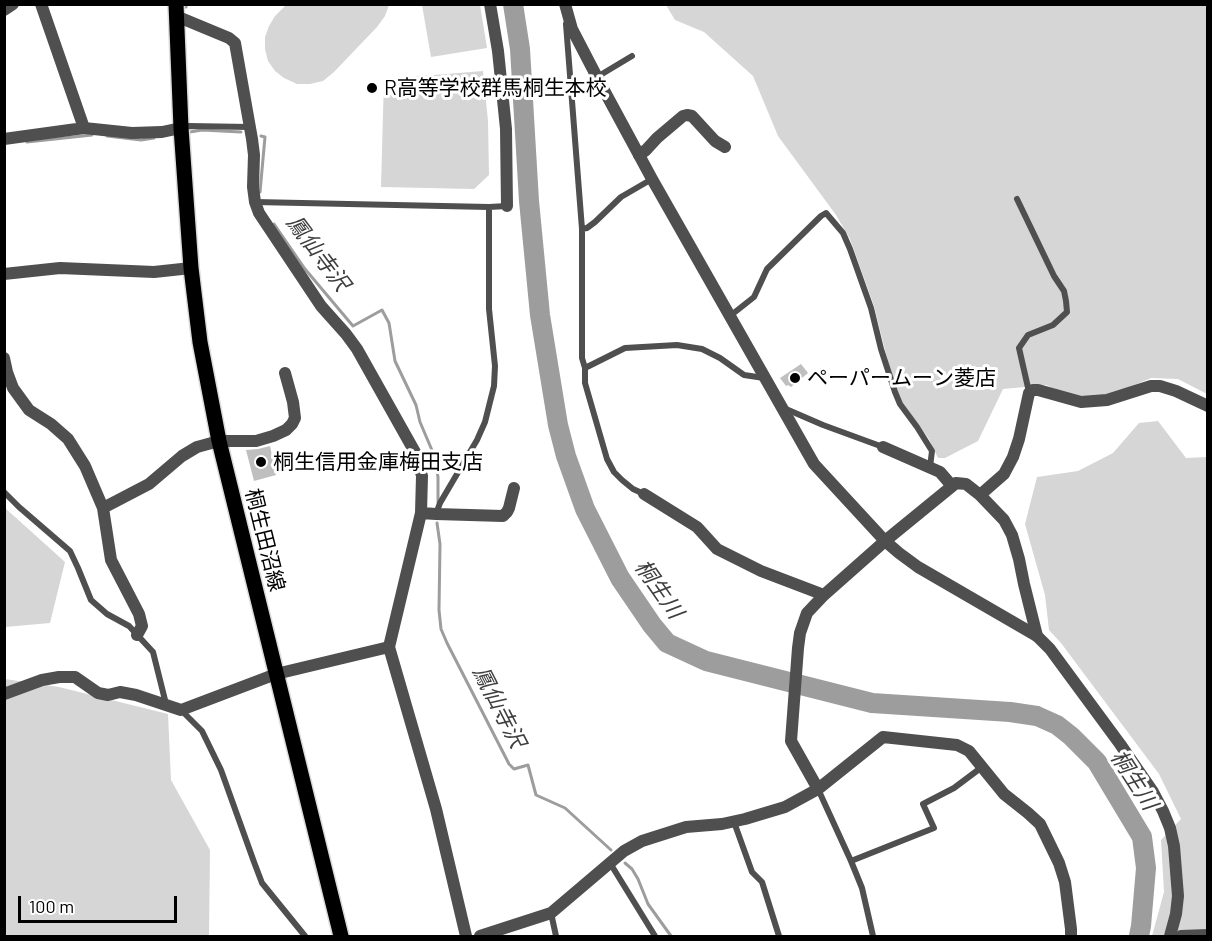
<!DOCTYPE html>
<html>
<head>
<meta charset="utf-8">
<style>
  body { margin:0 }
  #map { position:relative; width:1212px; height:941px; overflow:hidden; background:#fff; font-family:Barlow,sans-serif }
  canvas { display:block }
  .frame { position:absolute; inset:0; border:6px solid #000; pointer-events:none }
  .scale { position:absolute; left:18px; top:896px; width:159px; height:27px; box-sizing:border-box; border:3px solid #000; border-top:0; padding-left:8px; font-size:18px; line-height:21px; white-space:nowrap; color:#000; -webkit-text-stroke:4px #fff; paint-order:stroke }
</style>
</head>
<body>
<div id="map">
<canvas width="1212" height="941"></canvas>
<div class="frame"></div>
<div class="scale">100 m</div>
</div>
<script>
const c = document.querySelector('canvas').getContext('2d');
c.lineJoin = 'round';
function paint(path, color) { c.fillStyle = color; c.fill(path, 'evenodd'); }
const shape = rows => new Path2D(rows.map(r => 'M' + r).join(''));
function strokePath(path, color, width, dash) { c.strokeStyle = color; c.lineWidth = width; c.lineCap = dash ? 'butt' : 'round'; c.setLineDash(dash || []); c.stroke(path); }
function drawText(font, color, halo, rows, align = 'center') {
  c.font = font + ' Barlow,"Noto Sans JP",sans-serif'; c.lineWidth = 6; c.setLineDash([]); c.textBaseline = 'middle'; c.strokeStyle = halo; c.fillStyle = color; for (const [text, x, y, turn = 0] of rows) {
    c.save(); c.translate(x, y); c.rotate((+turn || 0) * Math.PI / 180); c.textAlign = isNaN(turn) ? turn : align; if (halo) c.strokeText(text, 0, 0); c.fillText(text, 0, 0); c.restore();
  }
}
paint(shape([
  [286,5,286,4,389,5,385,16,377,27,334,72,323,81,310,84,297,84,284,78,275,71,268,61,265,49,265,37,269,26,275,16],
  [422,5,480,5,487,48,431,57],
  [666,5,1207,5,1207,394,1178,379,1151,378,1091,404,1046,385,1003,389,978,441,945,458,938,458,929,439,902,402,891,374,874,306,850,239,836,215,778,136,753,76,704,32,675,20],
  [483,71,488,121,489,175,474,189,381,187,384,79],
  [1158,421,1186,458,1207,457,1207,936,1152,936,1164,892,1161,840,1181,819,1159,774,1061,643,1049,630,1045,595,1025,524,1037,477,1078,471,1113,453,1139,423],
  [4,507,65,562,50,623,5,627],
  [5,679,59,687,168,714,171,780,210,850,209,936,5,936]
]), '#d6d6d6');
strokePath(shape([
  [186,4,186,7],
  [190,132,202,130,241,132],
  [107,136,141,140,154,138],
  [27,142,92,135],
  [260,192,265,137,261,136],
  [274,224,305,269,353,326,382,310,389,323,395,361,416,405,420,422,434,455,438,477,438,502],
  [437,523,440,544,439,610,441,629,447,643,509,764,514,769,528,765,536,795,565,808,611,850],
  [625,863,632,869,638,879,648,904,671,936]
]), '#9d9d9d', 3);
strokePath(shape([
  [513,4,520,49,529,201,540,315,558,425,566,456,585,509,620,578,652,625,667,643,706,661,872,703,1010,712,1037,716,1057,725,1071,736,1097,762,1142,837,1146,868,1141,926,1139,936]
]), '#9d9d9d', 20);
paint(shape([
  [801,364,808,373,791,387,788,385,786,386,780,378],
  [270,446,276,475,254,481,246,450,258,449]
]), '#bfbfbf');
const primary = shape([
  [176,4,181,128,191,268,200,342,219,441,341,936]
]);
strokePath(primary, '#dbdbdb', 18);
strokePath(shape([
  [566,24,582,229,582,358,585,368,585,383,607,459,614,472,622,480,633,489,644,494],
  [597,77,632,56],
  [181,128,188,126,250,127],
  [1017,199,1054,276,1064,291,1066,301,1067,312,1053,325,1028,335,1019,348,1029,392],
  [255,202,489,207,507,206],
  [582,229,587,228,595,222,621,197,652,179],
  [730,316,754,297,767,269,821,216,826,213,843,233,850,249,871,308,881,349,895,392,900,404,917,427,932,451,930,467],
  [585,368,625,348,677,345,702,349,720,358,744,375,764,378],
  [786,409,823,425,883,447],
  [4,492,19,507,70,551,78,568,91,600,107,614,129,626,153,652,166,704],
  [436,514,440,503,477,440,485,422,494,386,495,366,489,309,489,207],
  [181,710,202,731,221,770,254,862,262,883,305,936],
  [818,789,851,861,862,888,873,936],
  [734,822,752,872,762,882,779,936],
  [851,861,934,828,923,804,954,788,982,767],
  [610,863,655,936],
  [551,913,556,936]
]), '#4f4f4f', 6);
strokePath(shape([
  [41,4,84,128],
  [490,4,498,51,506,129,507,206],
  [4,10,13,4],
  [176,16,229,38,235,43,252,139,254,155,253,187,255,202,259,213,321,306,346,334,357,349,416,454,422,476,421,513,389,647,436,809,466,936],
  [4,139,84,128,132,133,162,132,181,128],
  [639,155,646,150,657,138,683,116,687,115,692,116,715,141,725,147],
  [4,274,60,268,154,272,191,268],
  [4,358,7,372,13,388,29,410,51,424,68,439,85,466,103,508,111,560,139,614,142,626,137,635],
  [883,447,940,472,952,486],
  [644,494,697,527,717,549,761,571,824,595],
  [980,495,1004,474,1013,457,1019,439,1029,393,1033,390,1038,390,1081,402,1107,400,1151,386,1160,386,1176,391,1208,406],
  [103,508,149,484,182,456,197,447,219,441,256,441,273,436,286,430,292,424,295,418,293,402,285,373],
  [421,513,436,514,503,516,507,512,509,508,514,488],
  [4,694,42,680,59,677,75,677,98,693,108,695,120,692,136,695,181,710,276,674,389,647],
  [818,789,791,741,798,648,800,633,807,613,824,595,885,541,956,483,966,484,980,495,1004,520,1012,535,1019,559,1024,584,1037,636],
  [480,936,551,913,624,851,642,841,686,827,722,824,745,819,785,807,818,789,883,737,957,745,969,751,1004,794,1028,813,1040,824,1059,863,1065,882,1071,929,1071,936],
  [1181,936,1208,935]
]), '#4f4f4f', 12);
strokePath(shape([
  [565,4,572,29,599,81,652,179,814,464,885,541,899,553,918,567,1037,636,1050,649,1120,744,1153,792,1163,811,1170,828,1174,846,1178,896,1176,914,1170,936]
]), '#4f4f4f', 12);
strokePath(primary, '#000', 15);
for (const [x, y, r, color] of [
  [372,88,6,"#000"],
  [795,378,6,"#000"],
  [261,462,6,"#000"]
]) { const dot = new Path2D(); dot.arc(x, y, r, 0, 2 * Math.PI); c.fillStyle = color; c.fill(dot); strokePath(dot, '#fff', 2); }
drawText('21px', '#000', '#fff', [
  ["R高等学校群馬桐生本校",384,88],
  ["ペーパームーン菱店",807,378],
  ["桐生信用金庫梅田支店",273,462]
], 'left');
drawText('21px', '#000', '#fff', [
  ["桐生田沼線",265,540,76]
]);
drawText('italic 22px', '#3e3e3e', '#fff', [
  ["鳳仙寺沢",318,253,53],
  ["桐生川",659,589,55],
  ["鳳仙寺沢",499,707,63],
  ["桐生川",1134,780,57]
]);
</script>
</body>
</html>
